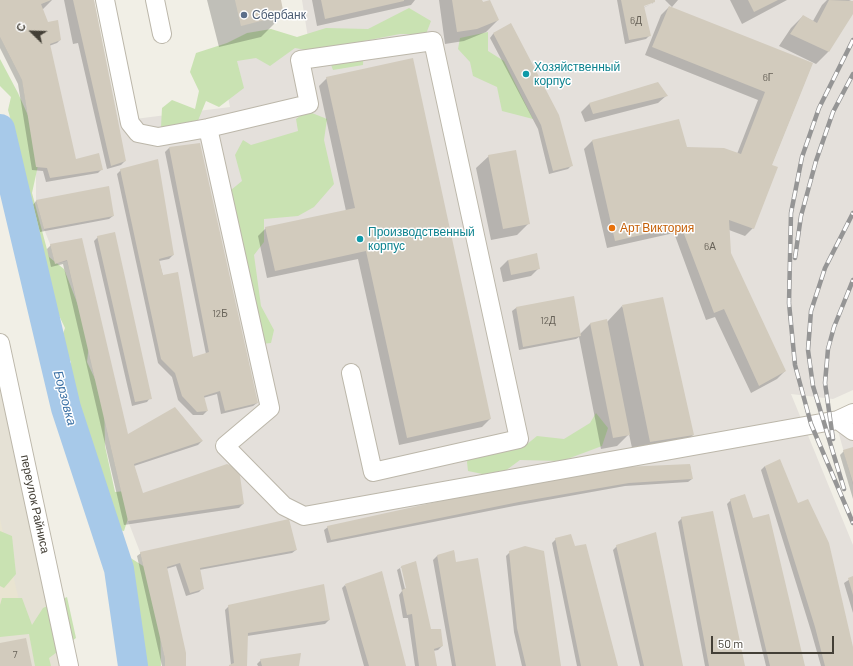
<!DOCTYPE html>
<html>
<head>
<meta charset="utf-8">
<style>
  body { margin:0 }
  #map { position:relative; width:853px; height:666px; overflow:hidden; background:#f1efe6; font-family:Barlow,sans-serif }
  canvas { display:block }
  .north { position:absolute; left:12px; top:12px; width:40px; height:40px; -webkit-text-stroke:3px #fff; paint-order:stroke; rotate:293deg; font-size:11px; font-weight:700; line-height:16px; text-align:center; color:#433f36 }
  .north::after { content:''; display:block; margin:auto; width:14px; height:18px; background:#433f36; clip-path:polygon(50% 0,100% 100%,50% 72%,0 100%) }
  .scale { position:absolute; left:711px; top:636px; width:123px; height:18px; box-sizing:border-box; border:2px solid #433f36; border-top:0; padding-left:5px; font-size:12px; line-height:14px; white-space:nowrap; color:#433f36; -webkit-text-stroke:3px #fff; paint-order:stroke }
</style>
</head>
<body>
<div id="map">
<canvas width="853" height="666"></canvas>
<div class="north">С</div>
<div class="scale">50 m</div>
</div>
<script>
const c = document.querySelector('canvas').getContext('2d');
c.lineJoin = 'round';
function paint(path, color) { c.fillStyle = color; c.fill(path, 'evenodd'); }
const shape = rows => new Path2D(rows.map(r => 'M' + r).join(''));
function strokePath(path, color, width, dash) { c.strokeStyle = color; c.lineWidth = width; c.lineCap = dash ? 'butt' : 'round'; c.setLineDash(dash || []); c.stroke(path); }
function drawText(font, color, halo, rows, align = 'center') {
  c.font = font + ' Barlow,sans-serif'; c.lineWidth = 3; c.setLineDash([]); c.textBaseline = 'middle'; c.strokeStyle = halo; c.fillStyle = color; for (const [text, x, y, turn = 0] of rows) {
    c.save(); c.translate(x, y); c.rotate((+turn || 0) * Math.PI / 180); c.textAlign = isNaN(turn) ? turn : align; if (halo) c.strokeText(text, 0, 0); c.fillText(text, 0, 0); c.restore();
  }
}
paint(shape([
  [0,384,62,666,0,666]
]), '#e5e1d5');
paint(shape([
  [51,0,94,0,119,121,230,107,220,58,308,38,302,0,853,0,853,390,833,399,791,394,853,545,853,666,165,666,165,659,140,552,128,521,67,261,55,264,50,244,44,229,36,200,36,167,22,80,0,37,0,21],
  [853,420,853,485,837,427]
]), '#e4e0db');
paint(shape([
  [0,519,24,622,0,627]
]), '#e9e4d1');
paint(shape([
  [409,8,431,21,426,34,400,34,364,41,363,65,333,70,327,54,295,48,270,66,256,58,237,61,244,88,219,107,206,101,197,123,161,127,162,108,172,100,195,109,199,91,190,72,196,53,227,43,247,33,271,29,297,37,326,28,368,29],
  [488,32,488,51,504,61,533,119,502,111,497,87,473,76,470,62,458,49,460,38],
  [0,59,18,93,42,147,32,193,49,257,64,269,90,336,87,362,104,398,105,446,115,492,134,490,131,509,124,531,112,529,69,381,71,362,60,342,65,328,41,278,30,232,20,221,9,188,23,165,8,110,11,97,0,86],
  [307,111,327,119,324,140,334,184,314,207,298,216,264,219,264,242,254,255,261,306,274,330,271,343,252,345,220,199,242,181,235,155,243,140,251,145,298,131,296,119],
  [596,413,608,428,602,446,562,461,520,460,497,477,468,471,467,462,471,448,526,445,537,436,564,439,590,423],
  [0,531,12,536,16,574,4,588,0,586],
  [129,557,159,576,161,666,143,666,139,657,133,598,124,580],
  [67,597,76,638,49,658,51,666,35,666,29,634,0,637,0,605,2,598,22,598,32,625,43,608]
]), '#c9e2b2');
paint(shape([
  [0,0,52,0,42,10,47,23,60,40,57,43,49,46,75,160,102,169,98,173,46,182,43,171,32,170,18,84,0,48],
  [64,0,93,0,125,161,121,165,107,169,78,43,73,44],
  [207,0,280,0,283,15,261,37,219,47],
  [312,0,415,0,411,5,317,26],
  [439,0,481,0,498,20,486,32,464,41,445,44],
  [617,0,654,0,652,4,652,2,639,7,640,9,651,4,643,8,650,35,646,39,625,44],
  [665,0,678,0,672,7],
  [730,0,787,0,742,24],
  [827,0,849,0,853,2,853,12,828,52,816,64,779,46,791,28,803,16,813,21,822,5],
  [669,7,812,64,771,166,753,228,745,236,729,230,730,254,785,371,777,379,751,393,715,317,706,320,674,233,607,248,584,149,592,141,686,148,737,154,758,100,645,55,661,15],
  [510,25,572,165,568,169,549,174,538,129,490,38,493,34],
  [327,78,490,419,482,427,399,445,358,259,267,278,258,236,266,228,346,211,319,86],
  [657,83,666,96,658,103,585,122,581,112,589,104],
  [199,144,257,403,253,406,221,414,217,394,203,398,207,411,203,415,193,415,178,400,172,377,158,363,117,174,121,170,173,255,169,259,159,261,163,276,193,358,206,354,165,152,169,148],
  [489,156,529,223,517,235,491,240,476,168],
  [36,201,113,216,109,219,40,232,33,205],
  [98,237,150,398,147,402,132,406,94,241],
  [81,239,127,436,202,441,198,445,134,466,142,494,243,504,239,508,124,525,63,264,51,267,47,249,51,245],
  [508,260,539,268,531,276,503,282,500,268],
  [573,297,580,334,590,324,607,322,622,306,693,435,677,450,634,457,629,434,617,446,601,449,579,337,576,339,519,350,512,311,516,308],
  [853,448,853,499,840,455,844,451],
  [690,465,692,479,688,482,625,486,514,506,327,543,324,530,328,527],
  [765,466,853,651,853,666,821,666,811,631,761,470],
  [731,500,804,666,766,666,727,504],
  [682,518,744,666,705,666,678,522],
  [556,539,617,666,577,666,552,543],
  [617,546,682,666,640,666,613,550],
  [296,550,292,553,199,570,203,588,199,592,186,596,176,566,166,569,185,666,162,666,137,556,141,553],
  [454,551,455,563,495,666,452,666,433,560,437,556],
  [510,552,560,666,522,666,514,632,506,556],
  [415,562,430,630,442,646,438,650,433,651,436,666,415,666,408,618,403,618,399,595,402,591,397,570,400,568,406,593,408,593,402,568,400,568],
  [853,577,853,613,844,583],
  [345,585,405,666,364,666,342,588],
  [229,606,329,620,325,624,247,636,246,666,229,666,231,665,225,610],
  [261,660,298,666,258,666,257,664]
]), '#0003');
strokePath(shape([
  [0,129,66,408,119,569,133,666]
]), '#a7c9e9', 30);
paint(shape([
  [0,0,51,0,41,4,48,22,58,20,61,40,50,44,76,159,99,153,103,170,50,178,47,168,36,167,22,80,0,37],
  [73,0,94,0,126,161,111,166],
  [235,0,281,0,284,15,241,26],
  [321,0,404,0,404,1,325,19],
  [452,0,482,0,483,2,490,0,499,20,477,29,457,32],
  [621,0,655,0,655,2,644,6,651,36,629,40],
  [748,0,778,0,754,12],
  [829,0,853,1,853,14,829,52,790,34,803,15,817,23],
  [669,6,813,63,772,165,778,167,754,229,729,220,731,253,786,371,759,386,724,309,714,313,681,226,615,241,592,140,679,119,687,147,724,148,741,154,765,92,652,47],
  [511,23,559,115,573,166,553,171,541,125,493,33],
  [413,58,491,419,407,438,366,251,275,271,265,227,355,208,326,77],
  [658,82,668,96,593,114,589,103],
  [200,143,258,403,225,411,220,391,204,396,208,411,197,412,182,396,175,373,161,359,120,169,158,159,174,255,159,259,163,275,178,272,193,357,209,352,169,147],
  [516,150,530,224,503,229,488,155],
  [109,186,114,216,44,229,36,200],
  [115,232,152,399,135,402,97,236],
  [82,238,128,434,175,407,203,441,134,464,143,493,227,464,239,469,244,504,128,521,67,260,55,264,50,244],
  [537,253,540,269,511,275,508,260],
  [574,296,581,336,523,347,516,307],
  [663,297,694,435,650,442,622,305],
  [607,319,630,435,613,438,590,323],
  [853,447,853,483,843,450],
  [780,459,798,503,808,499,829,543,853,647,853,666,825,666,815,627,765,466],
  [690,464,693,479,629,483,519,502,331,540,327,526,468,495,623,467],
  [745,494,753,518,769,514,805,666,770,666,730,499],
  [713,511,745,666,709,666,681,517],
  [289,519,297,550,200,568,204,589,190,593,180,563,167,567,186,653,186,666,165,666,165,659,140,552],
  [656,532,683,666,644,666,616,545],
  [571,534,575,546,586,544,618,666,581,666,555,538],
  [525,546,544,551,561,666,526,666,517,628,509,551],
  [454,550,456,562,478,558,496,666,456,666,437,555],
  [416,561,431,629,441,629,443,646,434,649,437,666,419,666,412,614,407,615,402,590,406,588,401,566],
  [382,571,406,666,369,666,345,584],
  [853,576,853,595,848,578],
  [324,584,330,620,248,633,247,666,229,666,229,665,234,663,228,605],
  [26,638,32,666,0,666,0,643],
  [301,653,299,666,262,666,260,659]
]), '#d2cbbd');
const minor = shape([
  [105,0,130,123,138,133,158,137,208,128,309,104,300,60,433,41,519,439,373,472,351,373],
  [155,0,162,34],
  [208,128,270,408,225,446,284,506,304,516,838,420,853,413],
  [0,343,69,666],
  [838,420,853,431]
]);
strokePath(minor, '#bcb7aa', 20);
strokePath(minor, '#fff', 18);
const rail = shape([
  [853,40,819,108,802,157,791,213,789,303,795,365,811,424,853,523],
  [795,258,801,216,816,161,833,112,853,74],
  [833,439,825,383,828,349,834,327,853,280],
  [844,489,813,386,808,350,811,311,825,268,853,213]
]);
strokePath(rail, '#959595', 4.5);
strokePath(rail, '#fff', 3, [9]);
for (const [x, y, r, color] of [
  [244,15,4,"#5c6f8a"],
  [526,74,4,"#0f9aa8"],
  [612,228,4,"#e8710a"],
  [360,239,4,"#0f9aa8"]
]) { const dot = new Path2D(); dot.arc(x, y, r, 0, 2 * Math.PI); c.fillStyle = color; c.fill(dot); strokePath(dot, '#fff', 1.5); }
drawText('10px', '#676258', null, [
  ["6Д",636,21],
  ["6Г",768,78],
  ["6А",710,247],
  ["12Б",220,314],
  ["12Д",548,321],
  ["7",15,655]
]);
drawText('12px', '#4e5e75', '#fff', [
  ["Сбербанк",252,15]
], 'left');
drawText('12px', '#0d838f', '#fff', [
  ["Хозяйственный",534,67],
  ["корпус",534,81],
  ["Производственный",368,232],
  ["корпус",368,246]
], 'left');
drawText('12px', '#c56008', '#fff', [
  ["Арт Виктория",620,228]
], 'left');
drawText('12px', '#433f36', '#fff', [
  ["переулок Райниса",35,504,78]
]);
drawText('italic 13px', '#3a70a5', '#fff', [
  ["Борзовка",65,398,75]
]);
</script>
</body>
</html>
